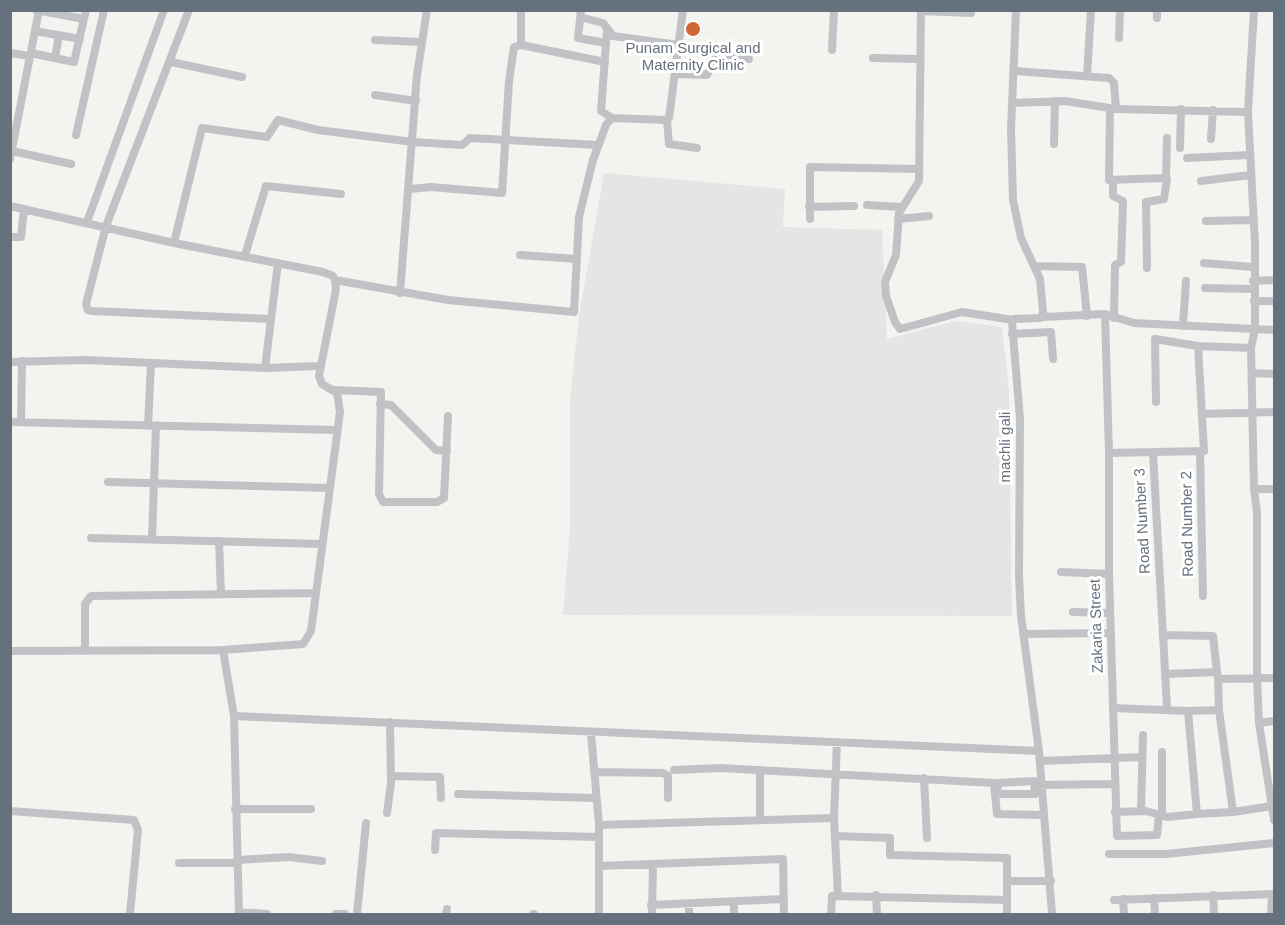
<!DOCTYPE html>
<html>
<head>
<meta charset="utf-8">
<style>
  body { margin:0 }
  #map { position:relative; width:1285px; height:925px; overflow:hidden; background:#f3f4f0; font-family:Arial,sans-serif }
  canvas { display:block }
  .frame { position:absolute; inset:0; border:12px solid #66717e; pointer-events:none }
</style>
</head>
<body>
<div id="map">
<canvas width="1285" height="925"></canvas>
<div class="frame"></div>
</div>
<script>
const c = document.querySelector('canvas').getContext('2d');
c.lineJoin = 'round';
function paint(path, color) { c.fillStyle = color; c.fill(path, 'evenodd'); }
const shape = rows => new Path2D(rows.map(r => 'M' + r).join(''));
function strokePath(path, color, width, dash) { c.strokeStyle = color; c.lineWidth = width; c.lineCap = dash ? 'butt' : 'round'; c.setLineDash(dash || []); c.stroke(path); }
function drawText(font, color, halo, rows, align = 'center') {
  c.font = font + ' Arial,sans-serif'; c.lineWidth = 6; c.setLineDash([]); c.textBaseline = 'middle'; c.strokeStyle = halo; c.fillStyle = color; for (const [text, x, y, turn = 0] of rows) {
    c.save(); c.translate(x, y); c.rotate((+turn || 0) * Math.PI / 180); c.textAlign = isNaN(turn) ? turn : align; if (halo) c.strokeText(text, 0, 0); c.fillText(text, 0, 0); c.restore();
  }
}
paint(shape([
  [604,173,785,189,783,227,882,230,887,339,955,321,1002,327,1009,391,1012,616,563,615,570,528,570,401,579,316]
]), '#e4e5e4');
strokePath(shape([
  [36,10,84,19],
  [189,10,106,226,86,304,88,310,92,311,271,319],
  [521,10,521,45,605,62],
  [581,10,578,38,606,43],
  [921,10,919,181,899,213,896,255,885,282,886,296,895,322,900,329,962,312,1013,320],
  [1016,10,1011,129,1013,200,1021,238,1040,279,1043,312,1041,318,1014,319,1012,322,1020,419,1019,576,1021,616,1039,751,1052,914],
  [1254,10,1248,112,1255,244,1255,329,1251,348,1254,489,1257,513,1257,678,1259,723,1274,820],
  [921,11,971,13,971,10],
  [580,17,603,23,613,36,679,45],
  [1157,18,1157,10],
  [607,30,601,111,612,118],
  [35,31,80,39],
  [1119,38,1120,10],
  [375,40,422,42],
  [832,50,834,10],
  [10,53,30,56],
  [31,53,74,62,86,10],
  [55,58,59,35],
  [873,58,920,59],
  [171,62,242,77],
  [1015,71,1109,78,1114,83,1116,109],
  [676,74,707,75,717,55,749,59],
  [1087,76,1091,10],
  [375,95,416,101],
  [1012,103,1065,101,1116,109,1248,112],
  [1110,108,1109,180,1166,178,1167,138],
  [667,120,669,144,697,148],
  [76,135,104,10],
  [1211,139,1213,110],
  [1054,144,1055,101],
  [1180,148,1181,109],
  [12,151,71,164],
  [1187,158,1249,155],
  [10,159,39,10],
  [1113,180,1113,196,1123,201,1121,262,1115,265,1114,318],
  [1201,181,1250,175],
  [410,189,431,187,502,193,509,81,514,47,521,45],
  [867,205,901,207],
  [10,206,174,243,323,272,333,276,335,280,336,289,319,376,322,384,337,393,340,412,311,631,303,644,223,650],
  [809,207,854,206],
  [810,219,810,167,919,169],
  [898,219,929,216],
  [1206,221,1252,220],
  [87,222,164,10],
  [10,237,21,237,24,209],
  [174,243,202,128,267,137,278,120,318,130,413,142,462,145,470,138,598,145],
  [245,255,266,186,341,194],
  [520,255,577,259],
  [1204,263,1253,267],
  [1035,266,1082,267,1087,316],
  [1147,268,1146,202,1164,199,1167,179,1164,179],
  [335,280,448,300,574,312,579,217,593,160,606,125,612,118,665,120,669,118,683,10],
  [1253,281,1274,280],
  [1205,288,1253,289],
  [400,293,417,75,427,10],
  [1254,301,1274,301],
  [1105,314,1109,453,1153,452],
  [1043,317,1105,314,1134,323,1274,330],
  [1183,326,1186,281],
  [1012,334,1051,332,1053,359],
  [10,362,85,360,265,368,319,366],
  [265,368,278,263],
  [1252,373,1274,374],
  [334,390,381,392,379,494,383,502,437,502,444,498,448,416],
  [1156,402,1155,339,1198,346,1251,348],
  [380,404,391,405,436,450,447,451],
  [1202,414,1274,412],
  [10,422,336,430],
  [21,422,22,361],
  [148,426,151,363],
  [1200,451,1203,596],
  [1109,453,1109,574,1117,836,1157,835,1159,815],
  [108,482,329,488],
  [1254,489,1274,489],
  [91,538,322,544],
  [152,539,156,426],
  [219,541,221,594],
  [1061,572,1109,574],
  [1073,612,1109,613],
  [1023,634,1111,633],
  [1163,635,1213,636,1217,672],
  [10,651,223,650,234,716,239,914],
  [85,651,85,604,91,596,316,593],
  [1166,674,1217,672,1218,679,1274,678],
  [1113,708,1188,711,1197,814,1233,812,1219,710,1218,679],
  [1167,708,1153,452,1204,451,1198,346],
  [1188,711,1219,710],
  [234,716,1039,751],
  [1259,723,1274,721],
  [591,733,599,825,599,914],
  [837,742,834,818,838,896],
  [1040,761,1142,757],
  [674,770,720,768,994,783,997,814,1044,815],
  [760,770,760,818],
  [594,772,663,773,668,776,668,798],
  [391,776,440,777,441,798],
  [924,778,927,838],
  [1034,781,1035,794,997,794,998,783,1034,781],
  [1037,785,1114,784],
  [458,794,595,798],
  [235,809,311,809],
  [10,811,134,820,138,830,130,914],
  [1141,811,1143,735],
  [1115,812,1146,811,1167,817,1197,814],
  [1233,812,1272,806],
  [387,813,391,783,390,722],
  [1162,816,1162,752],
  [599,825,834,818],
  [836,836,890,838,890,855,1007,858,1007,914],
  [435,850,436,833,599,837],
  [1109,854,1166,854,1274,843],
  [237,860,289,857,322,861],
  [179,863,237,863],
  [599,866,783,859,784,914],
  [1008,881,1051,881],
  [876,895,877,914],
  [1213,895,1214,914],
  [1154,898,1155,914],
  [1123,899,1124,914],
  [1114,900,1274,894],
  [734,902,734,914],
  [689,904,689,914],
  [651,905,783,899],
  [239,912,267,914],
  [336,914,345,914],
  [357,914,366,823],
  [446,914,447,909],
  [533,914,534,914],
  [652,914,653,864],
  [831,914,832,896,1007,900],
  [1271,914,1272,894]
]), '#c0c2c5', 8);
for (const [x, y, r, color] of [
  [693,29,8,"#d06834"]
]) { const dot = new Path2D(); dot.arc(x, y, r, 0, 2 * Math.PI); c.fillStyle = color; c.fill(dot); strokePath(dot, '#fff', 2); }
drawText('15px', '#66717e', '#fff', [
  ["Punam Surgical and",693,49],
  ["Maternity Clinic",693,66]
]);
drawText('15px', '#66717e', '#fff', [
  ["machli gali",1006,447,-90],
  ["Road Number 3",1143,521,-93],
  ["Road Number 2",1188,524,-91],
  ["Zakaria Street",1097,626,-92]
]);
</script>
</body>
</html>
